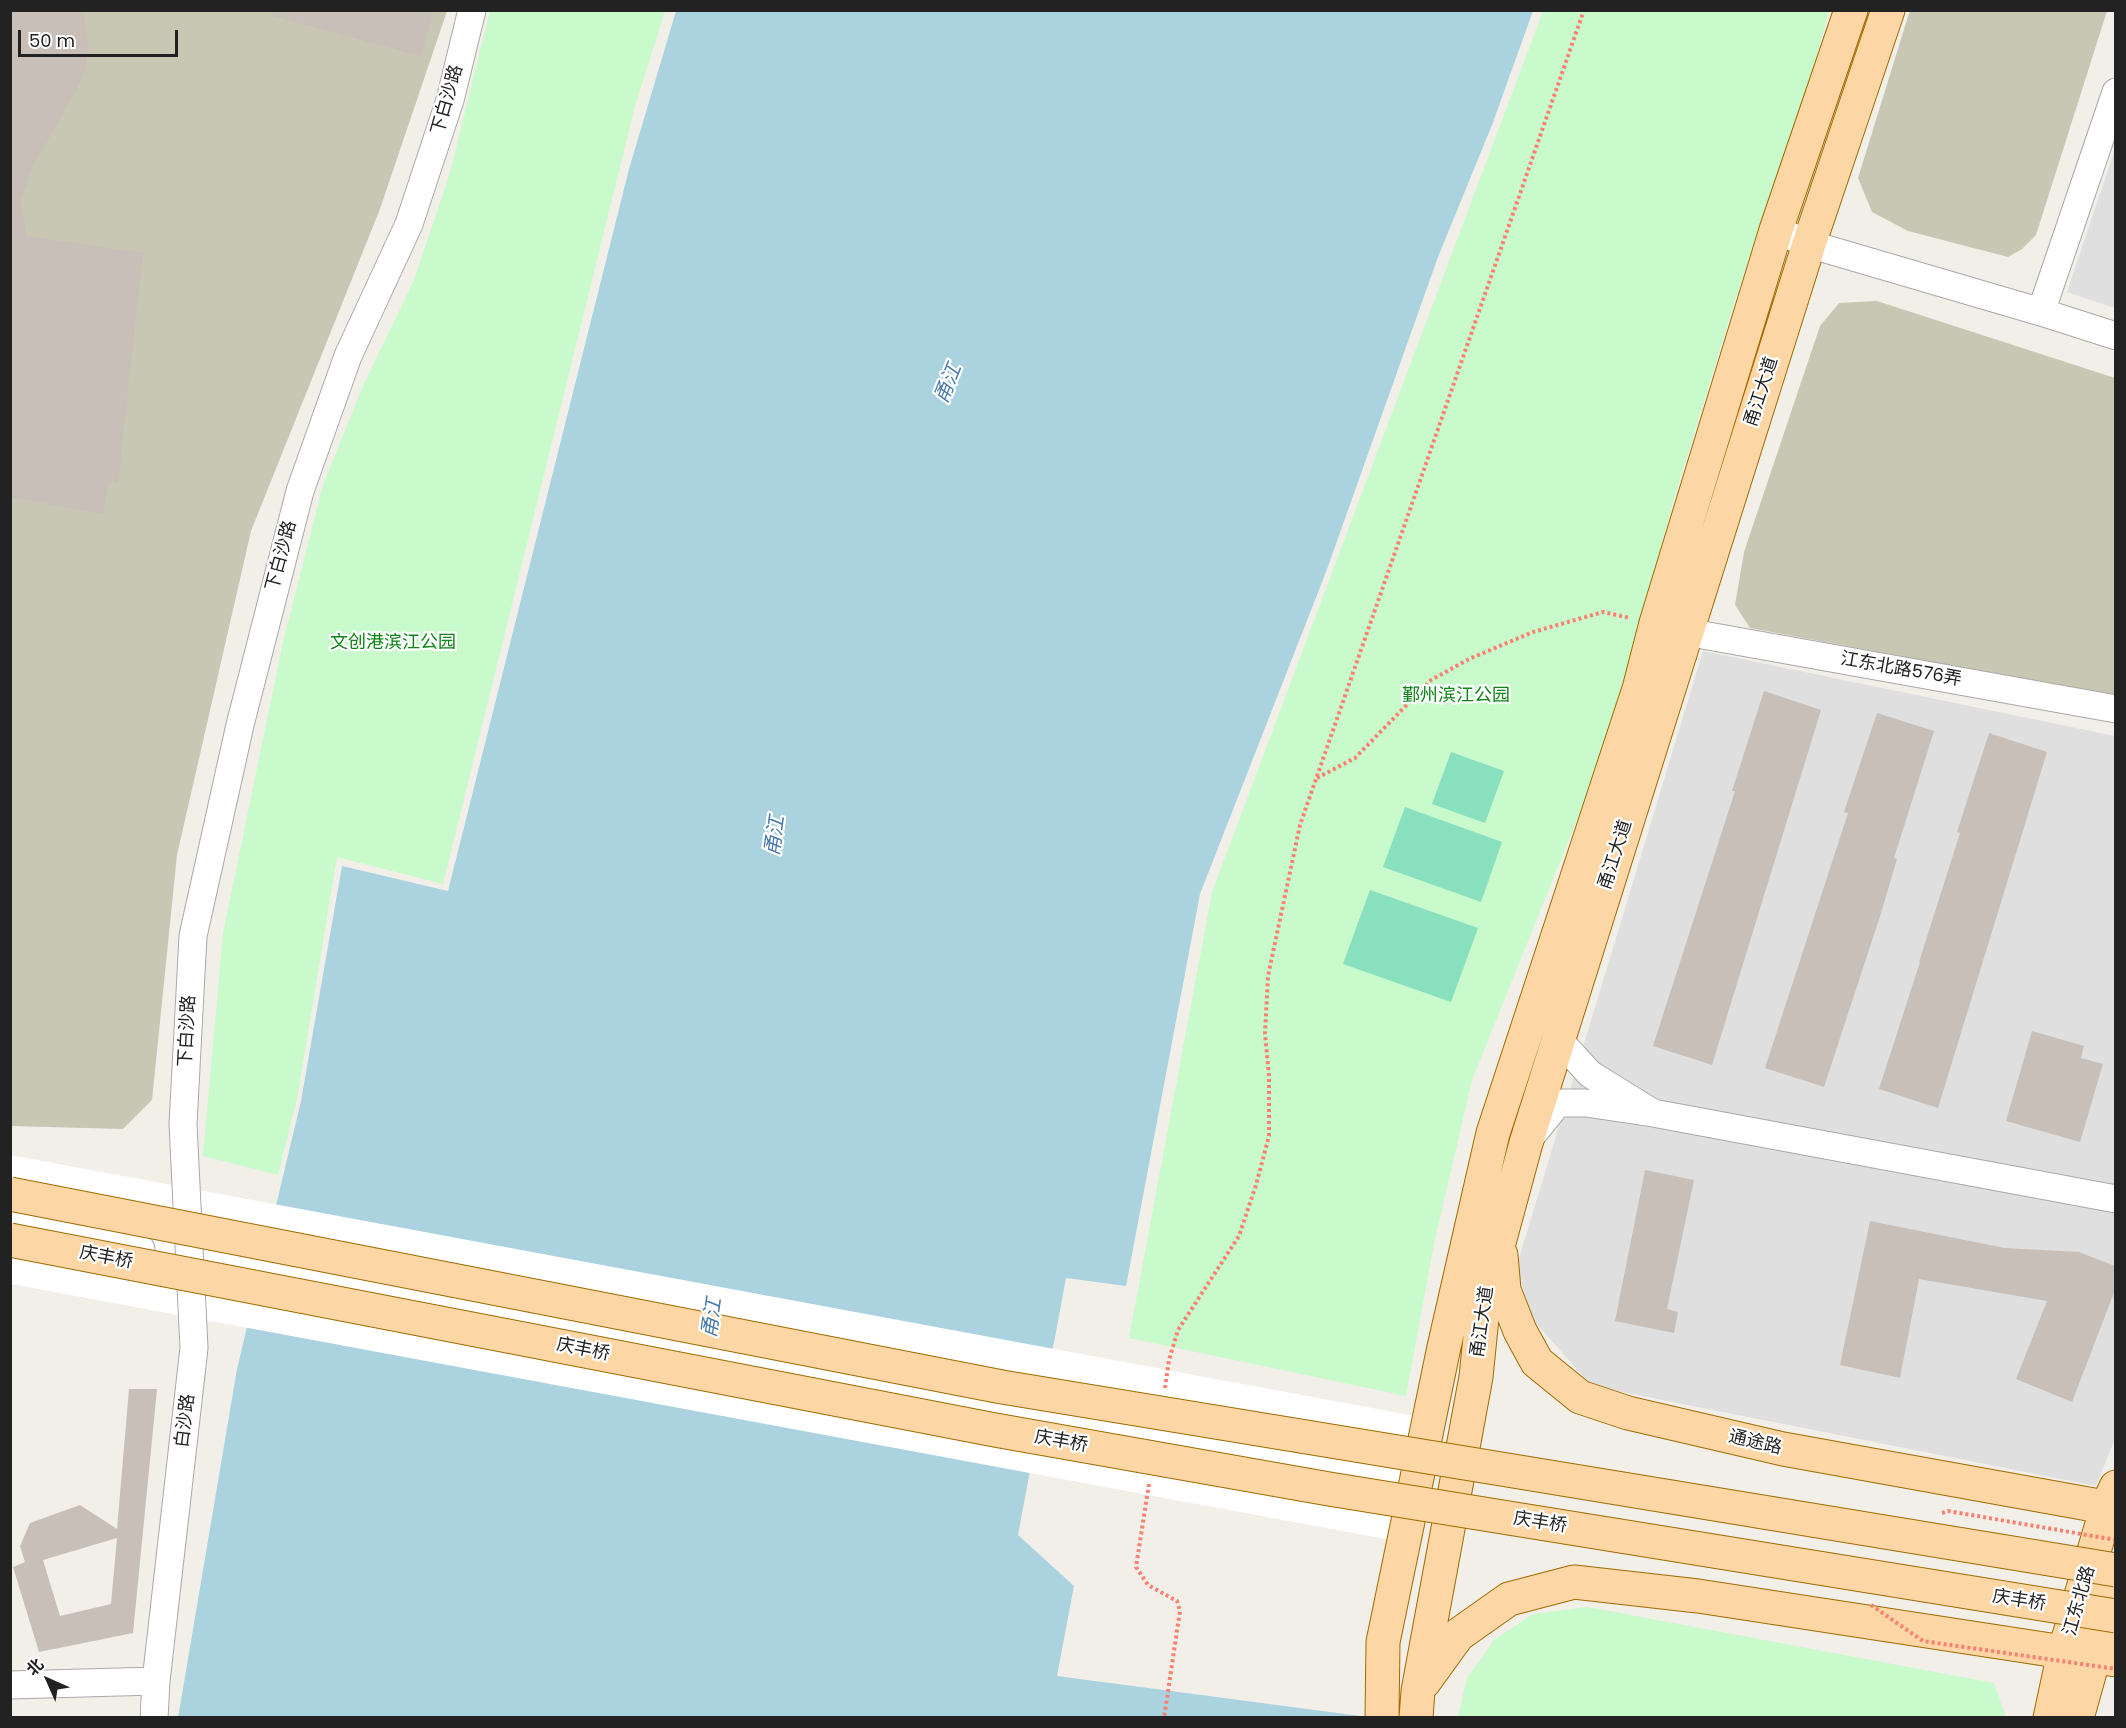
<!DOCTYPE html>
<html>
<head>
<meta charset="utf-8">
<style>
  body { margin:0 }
  #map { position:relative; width:2126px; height:1728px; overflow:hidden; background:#f2efe9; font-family:Poppins,"Noto Sans SC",sans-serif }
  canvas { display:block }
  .frame { position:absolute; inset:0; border:12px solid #222; pointer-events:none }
  .north { position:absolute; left:18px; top:1650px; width:60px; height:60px; -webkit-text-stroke:4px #fff; paint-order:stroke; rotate:315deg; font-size:16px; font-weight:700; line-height:24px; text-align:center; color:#222 }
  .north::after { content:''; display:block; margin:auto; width:21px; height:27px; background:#222; clip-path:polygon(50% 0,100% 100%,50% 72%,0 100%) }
  .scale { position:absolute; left:18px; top:30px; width:160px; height:27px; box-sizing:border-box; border:3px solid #222; border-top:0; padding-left:8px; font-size:18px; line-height:21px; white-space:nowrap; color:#222; -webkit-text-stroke:4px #fff; paint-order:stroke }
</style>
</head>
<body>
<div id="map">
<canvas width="2126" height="1728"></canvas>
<div class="frame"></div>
<div class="north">北</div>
<div class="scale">50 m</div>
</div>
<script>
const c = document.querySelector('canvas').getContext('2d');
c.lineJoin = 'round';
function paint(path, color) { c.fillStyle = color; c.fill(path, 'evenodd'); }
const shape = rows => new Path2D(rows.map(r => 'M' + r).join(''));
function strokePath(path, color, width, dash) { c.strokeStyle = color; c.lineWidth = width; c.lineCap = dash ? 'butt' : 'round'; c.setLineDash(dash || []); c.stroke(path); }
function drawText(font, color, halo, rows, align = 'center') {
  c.font = font + ' Poppins,"Noto Sans SC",sans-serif'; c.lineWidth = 4.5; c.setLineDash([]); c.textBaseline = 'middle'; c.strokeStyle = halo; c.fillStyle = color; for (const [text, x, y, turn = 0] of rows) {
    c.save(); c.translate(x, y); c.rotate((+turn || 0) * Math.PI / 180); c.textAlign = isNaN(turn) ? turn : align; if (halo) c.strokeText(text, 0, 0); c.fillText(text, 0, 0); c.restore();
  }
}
paint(shape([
  [2115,149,2116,308,2115,308,2067,292],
  [1703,651,2115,736,2116,1436,2096,1486,1592,1386,1534,1321,1516,1268]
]), '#e0dfdf');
paint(shape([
  [1910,10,2107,11,2036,235,2022,249,2008,257,1908,231,1872,212,1858,178],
  [11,11,447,11,380,209,251,531,177,855,152,1100,123,1129,11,1126],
  [1877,301,2115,378,2115,696,1750,628,1735,605,1744,552,1820,326,1839,303]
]), '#c7c7b4');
paint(shape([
  [490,11,665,11,635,106,443,884,337,857,297,1099,278,1175,203,1156,223,933,283,642,323,485,363,386,414,280,449,176],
  [1543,11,1829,11,1814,67,1738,291,1674,499,1606,748,1472,1080,1434,1244,1406,1396,1129,1338,1212,892],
  [1588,1607,1994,1683,2006,1717,1458,1717,1467,1678,1494,1640,1533,1614]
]), '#c8facc');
paint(shape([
  [1451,752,1504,771,1485,823,1432,804],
  [1405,807,1502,842,1481,902,1383,867],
  [1370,890,1478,928,1451,1002,1343,964]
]), '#88e0be');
paint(shape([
  [676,11,1533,11,1492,125,1438,257,1326,572,1200,894,1126,1286,1066,1278,1018,1535,1074,1586,1057,1676,1368,1717,178,1718,237,1369,301,1101,342,866,448,891,629,169]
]), '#aad3df');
paint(shape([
  [10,1155,1415,1416,1391,1540,11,1284]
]), '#fff');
paint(shape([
  [10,10,83,10,88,46,86,68,79,85,32,168,20,204,27,236,143,253,118,483,109,481,103,514,10,497],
  [273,10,433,10,421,56,272,16],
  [1764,691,1821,710,1712,1065,1653,1046,1735,791,1732,791],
  [1877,713,1934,731,1894,858,1897,859,1881,913,1824,1087,1765,1068,1848,813,1844,812],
  [1989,733,2047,752,1938,1108,1879,1089,1920,962,1919,962,1960,833,1957,832],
  [2032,1031,2084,1046,2081,1058,2103,1064,2080,1142,2006,1121],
  [1645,1170,1694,1180,1667,1309,1678,1312,1674,1333,1615,1321],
  [1870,1221,2005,1248,2079,1252,2115,1266,2115,1290,2072,1402,2016,1379,2047,1301,1919,1279,1900,1378,1840,1365],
  [129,1389,157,1389,133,1633,39,1652,13,1567,25,1562,20,1546,30,1523,80,1505,117,1529],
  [117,1538,111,1604,60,1616,43,1560]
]), '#c7bfb8');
const minor = shape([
  [1776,230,1809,244,2041,312,2116,336],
  [2041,312,2116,92],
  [1686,632,2116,709],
  [1653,1113,2116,1199],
  [1532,1135,1558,1103,1586,1103,1653,1113,1590,1074,1558,1039],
  [10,1221,141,1249],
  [10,1685,156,1681],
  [154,1718,156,1681,194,1348,183,1124,193,936,240,725,300,491,348,356,409,224,450,100,472,10]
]);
const major = shape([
  [1501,1255,1504,1290,1520,1331,1537,1362,1580,1397,1628,1413,1783,1449,2116,1509],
  [1424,1682,1458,1635,1509,1599,1574,1582,1698,1596,2116,1660],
  [1382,1718,1383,1642,1444,1347,1493,1133,1639,689,1656,623,1776,230,1851,10],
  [1416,1718,1418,1691,1476,1377,1484,1298,1526,1143,1809,244,1888,10],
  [2050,1718,2064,1653,2107,1507,2116,1487],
  [2077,1718,2094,1657,2116,1593]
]);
strokePath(minor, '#a9a9a9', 29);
strokePath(major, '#a06b00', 35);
strokePath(shape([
  [1317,778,1355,758,1431,680,1469,659,1533,632,1603,612,1630,618],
  [1165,1388,1169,1360,1178,1330,1239,1236,1256,1185,1269,1136,1269,1076,1265,1034,1268,976,1300,825,1584,10],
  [1149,1484,1136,1567,1148,1585,1177,1601,1180,1611,1164,1718]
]), '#fa8072', 4, [3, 3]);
strokePath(minor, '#fff', 27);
strokePath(major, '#fcd6a4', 33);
const majorBridge = shape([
  [10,1194,1002,1387,2116,1570],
  [10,1240,995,1430,1329,1489,2116,1616]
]);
strokePath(majorBridge, '#a06b00', 35, []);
strokePath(shape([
  [1942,1513,1948,1511,2116,1540],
  [1871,1605,1923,1641,2116,1669]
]), '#fa8072', 4, [3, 3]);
strokePath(majorBridge, '#fcd6a4', 33);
drawText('18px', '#222', '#fff', [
  ["下白沙路",448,100,-74],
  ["甬江大道",1762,392,-72],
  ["下白沙路",282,556,-75],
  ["江东北路576弄",1901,670,10],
  ["甬江大道",1616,855,-72],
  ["下白沙路",188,1031,-87],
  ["庆丰桥",106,1258,11],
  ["甬江大道",1483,1322,-82],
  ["庆丰桥",583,1350,11],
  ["白沙路",186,1421,-83],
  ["庆丰桥",1061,1442,10],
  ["通途路",1755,1443,13],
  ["庆丰桥",1540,1523,9],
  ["庆丰桥",2019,1601,9],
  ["江东北路",2080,1601,-74]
]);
drawText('18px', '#0c8416', '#fff', [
  ["文创港滨江公园",393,643],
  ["鄞州滨江公园",1456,696]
]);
drawText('italic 20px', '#4a7aab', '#fff', [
  ["甬江",949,384,-68],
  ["甬江",776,836,-82],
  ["甬江",713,1318,-82]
]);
</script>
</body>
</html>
